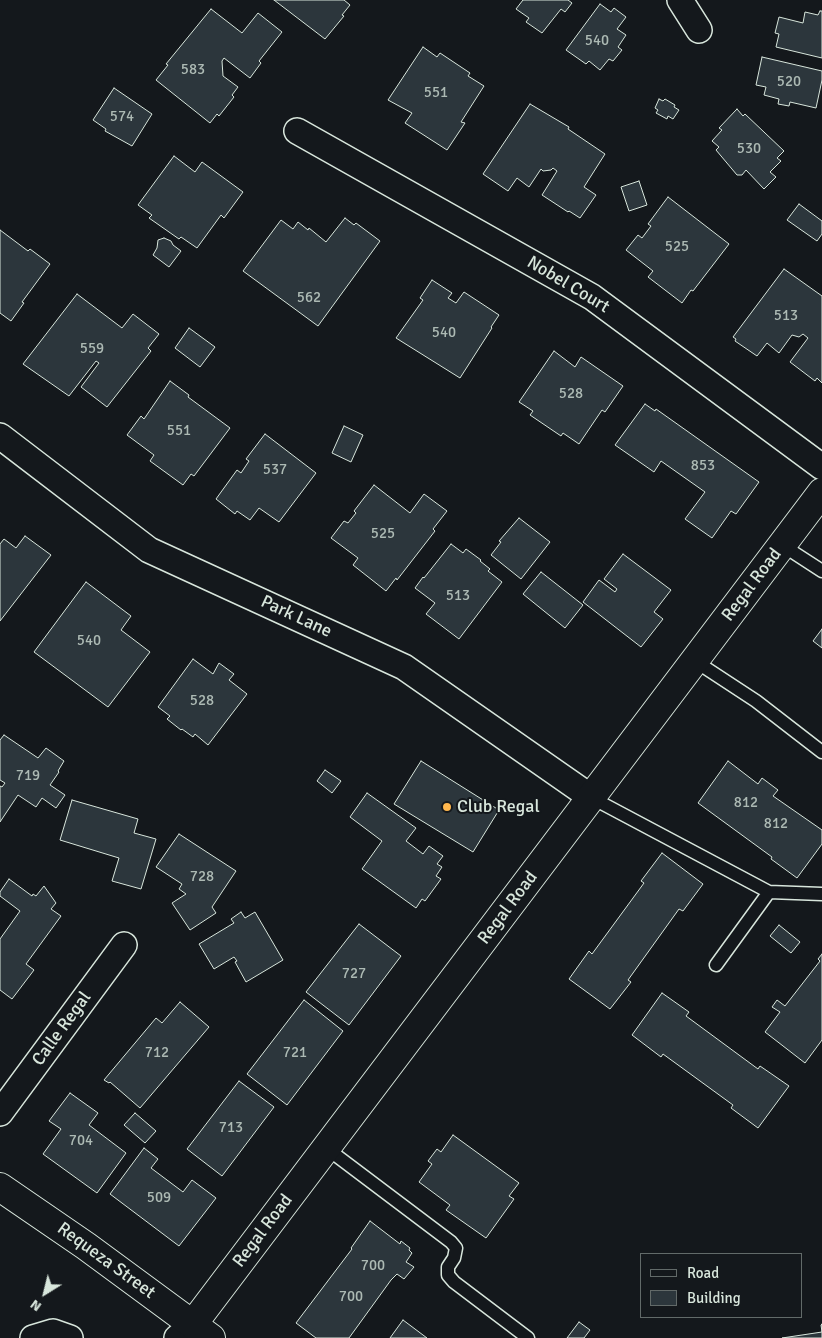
<!DOCTYPE html>
<html>
<head>
<meta charset="utf-8">
<style>
  body { margin:0 }
  #map { position:relative; width:822px; height:1338px; overflow:hidden; background:#14181c; font-family:Signika,sans-serif }
  canvas { display:block }
  .legend { position:absolute; left:640px; top:1253px; width:162px; height:65px; box-sizing:border-box; background:#14181c; border:1px solid #626a69; margin:0; padding:6px 9px; list-style:none; font-size:15px; color:#d8e6dc }
  .legend li { display:flex; align-items:center; gap:10px; height:25px }
  .legend b { width:25px; border:1px solid #626a69 }
  .north { position:absolute; left:20px; top:1268px; width:50px; height:50px; -webkit-text-stroke:4px #14181c; paint-order:stroke; rotate:216deg; font-size:14px; font-weight:700; line-height:20px; text-align:center; color:#d8e6dc }
  .north::after { content:''; display:block; margin:auto; width:18px; height:22px; background:#d8e6dc; clip-path:polygon(50% 0,100% 100%,50% 72%,0 100%) }
</style>
</head>
<body>
<div id="map">
<canvas width="822" height="1338"></canvas>
<ul class="legend">
<li><b style="height:6px;background:#14181c"></b>Road</li>
<li><b style="height:14px;background:#2c363c"></b>Building</li>
</ul>
<div class="north">N</div>
</div>
<script>
const c = document.querySelector('canvas').getContext('2d');
c.lineJoin = 'round';
function paint(path, color) { c.fillStyle = color; c.fill(path, 'evenodd'); }
const shape = rows => new Path2D(rows.map(r => 'M' + r).join(''));
function strokePath(path, color, width, dash) { c.strokeStyle = color; c.lineWidth = width; c.lineCap = dash ? 'butt' : 'round'; c.setLineDash(dash || []); c.stroke(path); }
function drawText(font, color, halo, rows, align = 'center') {
  c.font = font + ' Signika,sans-serif'; c.lineWidth = 4; c.setLineDash([]); c.textBaseline = 'middle'; c.strokeStyle = halo; c.fillStyle = color; for (const [text, x, y, turn = 0] of rows) {
    c.save(); c.translate(x, y); c.rotate((+turn || 0) * Math.PI / 180); c.textAlign = isNaN(turn) ? turn : align; if (halo) c.strokeText(text, 0, 0); c.fillText(text, 0, 0); c.restore();
  }
}
const building = shape([
  [274,0,344,0,350,5,342,15,344,16,325,39,274,0],
  [523,0,568,0,572,3,565,12,561,9,542,33,526,22,529,18,516,9,523,0],
  [600,4,611,12,614,8,626,17,617,29,626,35,618,47,622,50,613,61,609,59,600,70,589,61,586,64,566,50,600,4],
  [211,9,242,33,258,13,282,32,259,61,261,63,250,78,224,58,222,61,223,76,238,87,232,95,234,97,219,116,217,114,210,123,156,80,168,65,166,64,211,9],
  [820,11,822,11,822,58,776,47,779,34,775,33,779,17,803,23,805,12,818,15,820,11],
  [423,47,437,57,440,53,470,73,468,76,484,86,461,122,465,123,447,150,405,123,412,113,388,100,423,47],
  [762,57,822,71,822,80,816,108,790,102,789,106,778,104,779,99,764,95,766,87,756,85,762,57],
  [114,88,152,114,132,146,105,131,106,129,93,120,114,88],
  [659,99,663,101,665,99,675,105,674,107,679,110,673,119,668,116,667,119,656,113,658,110,655,108,659,99],
  [530,104,569,127,568,129,605,154,584,187,596,195,580,218,569,211,568,212,542,195,557,171,553,168,551,170,543,171,541,169,529,187,517,178,508,191,483,174,530,104],
  [737,109,743,116,745,114,784,151,777,158,781,161,770,172,776,177,764,189,746,170,742,175,737,175,716,150,719,147,712,141,722,130,719,128,737,109],
  [174,156,195,172,202,162,243,192,224,218,221,215,197,248,181,237,179,239,149,218,152,215,138,205,174,156],
  [639,181,647,205,629,211,621,187,639,181],
  [668,197,729,244,693,291,691,290,682,303,648,277,653,271,626,250,638,235,642,238,651,226,648,224,668,197],
  [799,204,822,221,822,234,817,241,787,220,799,204],
  [345,218,354,225,356,223,380,241,318,326,243,271,281,220,293,229,298,222,308,230,309,228,326,242,345,218],
  [0,230,28,251,30,249,50,264,22,302,24,303,11,321,0,313,0,230],
  [164,238,171,241,173,245,181,251,169,267,153,255,157,248,158,240,164,238],
  [784,269,822,296,822,383,817,378,815,381,790,362,808,338,803,334,799,337,792,335,779,353,767,343,757,356,735,341,736,339,733,337,784,269],
  [432,280,452,293,448,298,456,303,464,292,499,315,491,327,492,328,460,378,396,338,423,300,420,298,432,280],
  [77,294,122,328,133,314,159,334,148,348,151,351,107,407,81,387,99,363,96,361,69,396,23,364,77,294],
  [189,328,215,347,200,367,175,348,189,328],
  [554,351,575,367,581,357,623,386,605,412,602,410,579,444,563,433,561,436,530,415,533,411,519,402,554,351],
  [170,381,189,395,188,397,230,428,194,476,191,474,183,485,150,461,154,455,127,435,141,416,144,419,170,381],
  [645,404,655,411,656,409,759,482,736,514,731,511,712,538,685,519,705,492,661,461,654,472,615,445,645,404],
  [344,426,363,435,351,462,332,453,344,426],
  [265,434,316,473,279,522,259,508,250,520,237,511,235,514,216,499,237,470,241,473,249,461,246,459,265,434],
  [374,485,410,513,424,494,447,511,433,529,435,531,397,580,396,578,386,591,353,565,358,558,331,538,344,521,348,523,356,513,354,511,374,485],
  [519,518,550,542,521,579,491,555,501,542,499,541,519,518],
  [25,536,51,555,0,621,0,544,4,539,16,548,25,536],
  [451,544,463,553,466,549,481,560,480,561,490,569,488,571,502,582,459,639,426,614,435,603,415,588,423,577,424,578,451,544],
  [623,554,671,590,654,612,663,619,641,647,583,602,599,580,615,592,617,589,604,579,623,554],
  [541,572,583,605,565,628,523,594,541,572],
  [86,582,131,616,121,630,150,652,108,707,34,652,86,582],
  [822,629,822,648,813,641,822,629],
  [193,659,213,674,219,663,234,674,229,680,247,694,208,745,195,734,193,737,182,729,181,730,167,719,170,716,158,707,193,659],
  [4,735,38,758,46,748,64,761,58,771,59,772,50,785,65,795,56,808,42,798,36,807,18,795,0,822,0,786,2,787,5,783,0,780,0,740,4,735],
  [421,761,499,810,473,852,394,804,421,761],
  [728,761,758,784,762,778,778,790,773,796,822,830,822,844,797,878,771,859,772,857,698,803,728,761],
  [325,770,341,781,332,793,317,781,325,770],
  [367,793,416,828,406,841,423,854,429,846,443,856,437,864,442,867,436,876,441,879,425,901,422,899,416,908,362,869,382,841,350,817,367,793],
  [72,800,138,819,134,833,156,839,141,889,112,881,119,858,60,840,72,800],
  [179,834,236,871,212,907,216,913,190,930,172,903,186,894,179,889,182,884,156,867,179,834],
  [662,853,703,884,683,911,679,909,628,980,631,982,610,1009,569,979,589,951,592,954,644,883,641,881,662,853],
  [9,879,32,896,33,894,36,896,44,886,56,903,51,909,61,916,26,964,34,970,12,999,0,990,0,939,20,911,0,896,0,892,9,879],
  [241,912,245,918,255,912,283,960,246,982,235,962,237,961,234,957,214,969,199,944,234,923,231,919,241,912],
  [359,924,401,956,349,1025,306,992,359,924],
  [779,925,800,942,791,953,770,936,779,925],
  [822,954,822,1040,805,1063,765,1032,780,1012,772,1007,777,1000,785,1006,820,961,818,959,822,954],
  [662,993,689,1012,686,1016,758,1069,760,1066,789,1086,758,1128,731,1108,733,1105,663,1054,661,1057,632,1035,662,993],
  [304,1000,343,1031,287,1105,247,1074,304,1000],
  [180,1002,209,1027,140,1108,110,1082,109,1083,104,1080,156,1018,162,1023,180,1002],
  [239,1081,274,1107,222,1176,187,1149,239,1081],
  [70,1093,98,1113,89,1125,126,1153,97,1193,43,1154,61,1129,49,1121,70,1093],
  [135,1113,156,1131,145,1143,124,1125,135,1113],
  [453,1135,519,1183,509,1196,514,1199,486,1238,446,1210,450,1205,419,1182,432,1164,428,1161,437,1149,441,1152,453,1135],
  [144,1148,158,1159,151,1168,183,1192,192,1180,216,1198,179,1246,110,1194,144,1148],
  [370,1221,400,1244,401,1241,410,1248,409,1250,412,1253,406,1262,414,1267,404,1279,397,1274,391,1280,349,1338,316,1338,296,1323,352,1249,351,1248,370,1221],
  [403,1320,427,1338,390,1338,403,1320],
  [579,1322,590,1330,584,1338,567,1338,579,1322],
  [822,1324,822,1338,782,1338,822,1332,821,1325,822,1324]
]);
paint(building, '#2c363c');
strokePath(building, '#d8e6dc', 1);
const service = shape([
  [782,545,822,571],
  [695,661,756,701,822,752],
  [592,798,769,892,822,894],
  [716,965,769,892],
  [325,1147,451,1242,456,1248,454,1258,448,1267,448,1275,454,1282,528,1338]
]);
const minor = shape([
  [680,0,699,30],
  [297,131,592,297,822,467],
  [0,436,149,550,404,667,592,798],
  [0,1113,124,945],
  [33,1338,53,1332,70,1338],
  [177,1338,193,1324]
]);
const tertiary = shape([
  [0,1187,86,1246,211,1338],
  [193,1324,822,492]
]);
strokePath(service, '#d8e6dc', 15);
strokePath(minor, '#d8e6dc', 28);
strokePath(tertiary, '#d8e6dc', 30);
strokePath(service, '#14181c', 12);
strokePath(minor, '#14181c', 25);
strokePath(tertiary, '#14181c', 28);
for (const [x, y, r, color] of [
  [447,807,5,"#ffb74d"]
]) { const dot = new Path2D(); dot.arc(x, y, r, 0, 2 * Math.PI); c.fillStyle = color; c.fill(dot); strokePath(dot, '#14181c', 2); }
drawText('15px', '#adbab4', null, [
  ["540",597,41],
  ["583",193,70],
  ["520",789,82],
  ["551",436,93],
  ["574",122,117],
  ["530",749,149],
  ["525",677,247],
  ["562",309,298],
  ["513",786,316],
  ["540",444,333],
  ["559",92,349],
  ["528",571,394],
  ["551",179,431],
  ["853",703,466],
  ["537",275,470],
  ["525",383,534],
  ["513",458,596],
  ["540",89,641],
  ["528",202,701],
  ["719",28,776],
  ["812",746,803],
  ["812",776,824],
  ["728",202,877],
  ["727",354,974],
  ["712",157,1053],
  ["721",295,1053],
  ["713",231,1128],
  ["704",81,1141],
  ["509",159,1198],
  ["700",373,1266],
  ["700",351,1297]
]);
drawText('18px', '#d8e6dc', '#14181c', [
  ["Nobel Court",568,285,31],
  ["Regal Road",752,585,-53],
  ["Park Lane",296,617,25],
  ["Regal Road",508,908,-53],
  ["Calle Regal",62,1029,-54],
  ["Regal Road",263,1231,-53],
  ["Requeza Street",106,1261,36]
]);
drawText('18px', '#d8e6dc', '#14181c', [
  ["Club Regal",457,807]
], 'left');
</script>
</body>
</html>
